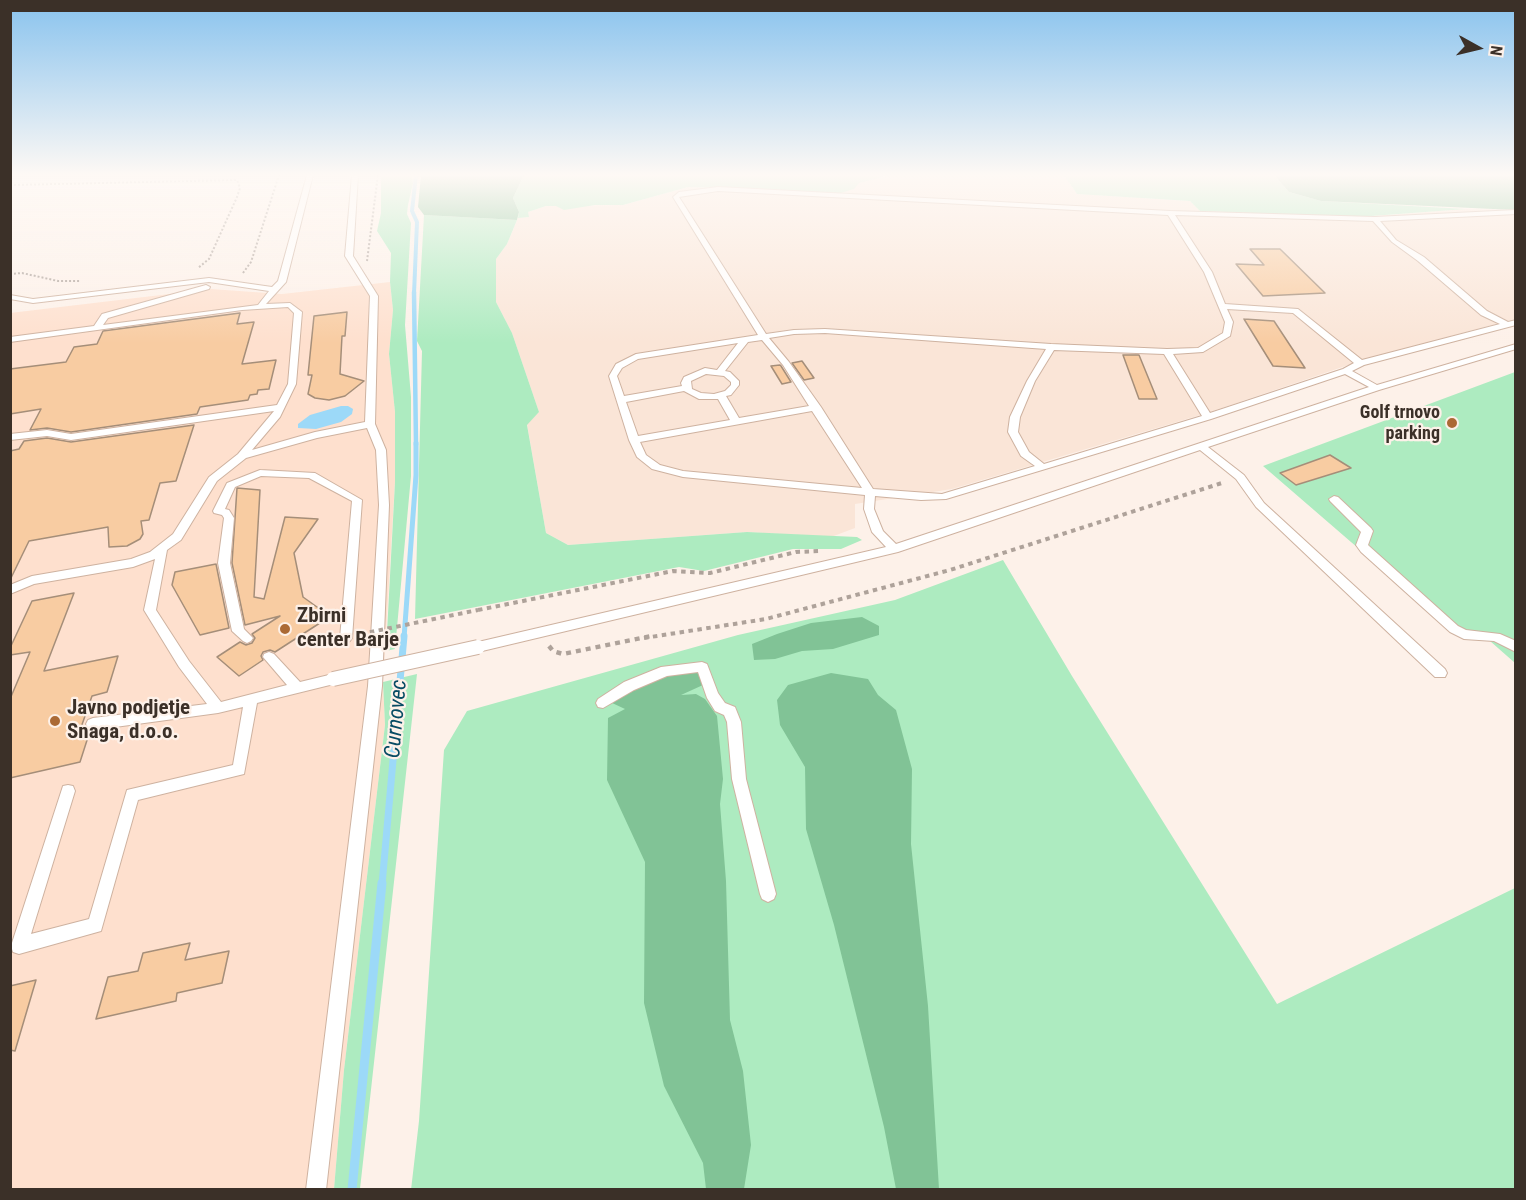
<!DOCTYPE html>
<html>
<head>
<meta charset="utf-8">
<style>
  body { margin:0 }
  #map { position:relative; width:1526px; height:1200px; overflow:hidden; background:#fdf1e9; font-family:"Roboto Condensed",sans-serif }
  canvas { display:block }
  .frame { position:absolute; inset:0; border:12px solid #3b3028; pointer-events:none }
  .north { position:absolute; left:1448px; top:18px; width:60px; height:60px; -webkit-text-stroke:4px #fdf1e9; paint-order:stroke; rotate:98deg; font-size:16px; font-weight:700; line-height:24px; text-align:center; color:#3b3028 }
  .north::after { content:''; display:block; margin:auto; width:21px; height:27px; background:#3b3028; clip-path:polygon(50% 0,100% 100%,50% 72%,0 100%) }
</style>
</head>
<body>
<div id="map">
<canvas width="1526" height="1200"></canvas>
<div class="frame"></div>
<div class="north">N</div>
</div>
<script>
const c = document.querySelector('canvas').getContext('2d');
c.lineJoin = 'round';
function paint(path, color) { c.fillStyle = color; c.fill(path, 'evenodd'); }
const shape = rows => new Path2D(rows.map(r => 'M' + r).join(''));
function strokePath(path, color, width, dash) { c.strokeStyle = color; c.lineWidth = width; c.lineCap = dash ? 'butt' : 'round'; c.setLineDash(dash || []); c.stroke(path); }
function drawText(font, color, halo, rows, align = 'center') {
  c.font = font + ' "Roboto Condensed",sans-serif'; c.lineWidth = 4.5; c.setLineDash([]); c.textBaseline = 'middle'; c.strokeStyle = halo; c.fillStyle = color; for (const [text, x, y, turn = 0] of rows) {
    c.save(); c.translate(x, y); c.rotate((+turn || 0) * Math.PI / 180); c.textAlign = isNaN(turn) ? turn : align; if (halo) c.strokeText(text, 0, 0); c.fillText(text, 0, 0); c.restore();
  }
}
paint(shape([
  [890,175,1064,175,1077,194,1190,201,1200,211,1358,217,1466,209,1515,210,1515,319,1369,358,1207,413,952,489,855,504,855,528,831,537,747,532,568,545,546,533,527,424,539,412,512,333,496,302,496,259,507,244,518,218,528,217,528,212,546,206,623,205,688,187,771,189,834,195,859,183]
]), '#fae5d7');
paint(shape([
  [390,282,393,310,389,354,395,412,395,482,383,682,385,725,344,1070,334,1189,11,1189,10,313,211,289,282,294]
]), '#fee0ce');
paint(shape([
  [381,175,412,175,413,183,408,205,407,214,411,223,405,325,411,397,411,476,395,649,386,651,395,482,395,412,389,354,393,310,390,282,391,253,377,231,381,213],
  [524,175,890,175,859,183,854,189,834,195,771,189,688,187,623,205,595,205,564,210,556,206,546,206,528,212,529,217,518,218,519,212,513,198],
  [1064,175,1274,175,1289,192,1321,201,1466,209,1358,217,1200,211,1190,201,1077,194],
  [424,215,517,220,507,244,496,259,496,302,512,333,539,412,527,425,546,533,568,545,747,532,857,537,862,540,841,549,793,549,704,571,679,567,415,619,422,351,417,341],
  [1515,372,1515,663,1490,641,1461,637,1263,466],
  [1003,560,1072,676,1277,1004,1515,888,1515,1189,411,1190,419,1121,444,750,467,711,738,635,895,600],
  [417,674,360,1189,334,1189,344,1070,385,725,383,682]
]), '#adebc0');
paint(shape([
  [421,175,524,175,513,198,519,212,517,220,424,215,418,207],
  [1274,175,1515,175,1515,210,1321,201,1289,192],
  [862,617,879,626,879,635,833,649,802,651,775,659,754,660,752,644,777,634,811,623],
  [686,664,707,673,703,685,681,695,696,694,705,699,717,716,723,779,720,804,726,881,730,1020,743,1071,751,1145,744,1189,706,1189,703,1163,664,1086,644,1003,645,862,607,780,608,718,625,709,610,702,618,685,655,671],
  [831,673,868,679,878,695,896,710,912,769,911,844,928,1006,939,1189,896,1189,884,1127,834,925,806,829,805,767,780,725,777,700,788,685]
]), '#81c396');
paint(shape([
  [341,406,348,406,353,409,352,414,341,422,316,429,298,428,298,424,310,415]
]), '#9cd9f8');
strokePath(shape([
  [414,294,417,222,412,211,416,175]
]), '#9cd9f8', 4);
strokePath(shape([
  [414,292,416,445]
]), '#9cd9f8', 4.5);
strokePath(shape([
  [404,638,416,475,416,443]
]), '#9cd9f8', 5);
strokePath(shape([
  [382,885,404,636]
]), '#9cd9f8', 7);
strokePath(shape([
  [352,1190,382,883]
]), '#9cd9f8', 9);
const building = shape([
  [1250,249,1280,249,1325,293,1263,296,1236,264,1264,265,1250,249],
  [347,312,345,336,342,336,340,374,364,381,345,396,329,400,315,398,308,394,312,375,308,375,314,316,347,312],
  [240,313,237,324,254,322,242,364,276,360,269,389,258,390,257,394,250,395,248,400,200,407,197,414,71,432,47,428,30,430,41,409,10,414,10,369,66,362,74,347,97,344,103,331,240,313],
  [1244,319,1274,321,1305,368,1273,366,1244,319],
  [1123,355,1139,355,1157,399,1139,399,1123,355],
  [802,361,814,378,804,380,792,363,802,361],
  [780,365,781,366,791,382,782,384,771,366,780,365],
  [194,425,176,481,160,483,149,520,141,521,143,534,140,539,127,546,109,547,108,527,29,541,10,580,10,451,19,449,24,441,47,438,71,442,194,425],
  [1330,455,1351,468,1296,485,1280,473,1330,455],
  [237,488,260,490,254,597,264,599,285,517,318,519,294,553,303,597,324,612,323,621,275,652,270,650,263,652,261,656,263,660,239,676,217,657,240,642,246,645,252,643,255,638,252,634,280,616,245,625,232,563,237,488],
  [216,564,229,628,200,635,172,585,175,572,216,564],
  [74,593,44,671,118,656,107,692,92,696,78,736,89,734,80,762,10,778,10,699,30,652,10,655,10,648,32,601,74,593],
  [190,943,185,960,229,951,222,983,177,993,176,1001,96,1019,108,977,138,971,143,953,190,943],
  [36,980,15,1051,10,1050,10,986,36,980]
]);
paint(building, '#f8cca2');
strokePath(building, '#a58e79', 1.5);
const service = shape([
  [307,175,313,175,286,282,266,304,290,303,302,312,296,384,280,417,252,450,315,432,365,422,370,296,345,256,352,175,358,175,353,256,378,296,375,424,386,450,389,505,382,686,326,1190,306,1190,368,686,379,505,376,450,367,428,317,438,246,458,217,481,181,540,167,550,156,610,189,661,221,702,287,685,263,657,264,654,269,652,274,654,300,682,333,674,338,675,340,679,338,683,257,703,244,774,138,800,101,931,19,954,13,952,11,946,63,786,68,785,73,786,75,791,31,934,89,919,127,790,233,765,243,707,218,713,93,730,88,728,86,724,88,720,93,718,207,704,179,667,144,610,155,559,133,567,34,584,10,594,10,585,32,576,131,559,150,552,173,534,209,477,238,454,274,411,71,440,47,436,10,440,10,434,47,430,71,434,277,405,288,384,294,313,288,307,242,310,10,342,10,337,94,326,102,314,206,285,210,287,209,289,108,318,103,325,258,305,269,291,209,282,33,303,10,299,10,295,33,299,209,278,272,287,278,281,307,175],
  [718,187,1170,211,1375,217,1516,210,1516,214,1380,221,1396,240,1424,257,1487,311,1508,322,1516,320,1516,325,1364,365,1352,371,1377,385,1516,344,1516,349,1379,390,1208,447,1244,475,1264,503,1445,669,1447,673,1445,677,1435,677,1256,507,1236,479,1200,450,898,552,478,652,474,650,472,647,474,644,478,642,886,547,872,532,864,509,865,495,683,477,652,469,637,457,629,440,609,376,616,364,636,354,758,335,673,197,679,192,718,187],
  [718,191,1168,215,1204,272,1225,322,1223,333,1198,348,1167,349,1051,344,825,329,794,330,766,334,679,197,718,191],
  [1175,215,1373,221,1392,242,1418,261,1481,315,1500,324,1362,360,1298,309,1225,304,1212,272,1175,215],
  [1227,309,1293,313,1354,363,1343,369,1210,413,1173,354,1203,352,1230,336,1233,322,1227,309],
  [825,333,1046,349,1027,381,1010,417,1008,432,1021,456,1035,466,942,494,873,489,821,407,789,362,769,338,794,334,825,333],
  [762,340,783,365,809,406,739,418,726,396,731,395,739,385,739,381,730,372,725,371,748,342,762,340],
  [738,343,717,370,705,368,684,377,681,383,682,386,624,396,617,376,622,368,638,359,738,343],
  [1054,350,1164,354,1202,416,1044,464,1029,452,1018,432,1020,417,1035,381,1054,350],
  [706,374,724,376,731,382,731,385,725,391,714,394,701,393,692,389,691,381,706,374],
  [1345,374,1369,387,896,544,883,531,874,509,875,496,921,500,946,499,1211,419,1345,374],
  [684,391,699,399,718,399,730,420,638,436,626,402,684,391],
  [812,411,862,488,683,471,660,465,646,455,640,442,812,411],
  [260,470,315,473,362,500,352,638,350,641,346,643,342,641,340,638,352,501,309,478,261,476,235,487,225,509,229,510,234,518,230,563,244,629,253,638,251,641,247,643,243,641,232,631,218,563,224,518,222,515,214,513,213,511,227,483,260,470],
  [1334,496,1338,497,1371,528,1373,531,1368,545,1369,546,1458,626,1466,630,1500,634,1516,641,1516,652,1494,641,1464,639,1450,632,1361,552,1356,545,1361,532,1330,501,1329,499,1334,496],
  [702,662,707,664,718,693,725,703,735,707,741,722,746,779,776,894,774,899,768,902,762,899,760,894,732,779,727,722,724,715,715,711,707,698,698,672,667,676,634,690,603,708,598,707,596,703,598,699,624,682,661,667,702,662]
]);
strokePath(service, '#ceb2a0', 2);
strokePath(shape([
  [10,185,237,180,240,188,237,197,209,259,198,268],
  [367,261,378,175],
  [243,273,251,262,279,175],
  [10,274,22,273,58,281,81,281]
]), '#aea29a', 2, [2, 2]);
strokePath(shape([
  [478,610,673,571,710,573,796,552,820,551],
  [644,638,766,619,950,570,1225,482]
]), '#aea29a', 4, [4.5, 4.5]);
strokePath(shape([
  [549,646,553,651,563,654,651,636]
]), '#aea29a', 4.5, [5, 5]);
paint(service, '#fff');
const serviceBridge = shape([
  [333,679,478,647]
]);
strokePath(serviceBridge, '#ceb2a0', 16, []);
strokePath(shape([
  [361,634,478,610]
]), '#aea29a', 4, [4.5, 4.5]);
strokePath(serviceBridge, '#fff', 14);
const sky = c.createLinearGradient(0, 0, 0, 343);
sky.addColorStop(0, '#89c3ee');
sky.addColorStop(0.51, '#fef9f5');
sky.addColorStop(1, '#fef9f500');
c.fillStyle = sky;
c.fillRect(0, 0, 1526, 343);
for (const [x, y, r, color] of [
  [1452,423,6,"#ab6a35"],
  [285,629,6,"#ab6a35"],
  [55,721,6,"#ab6a35"]
]) { const dot = new Path2D(); dot.arc(x, y, r, 0, 2 * Math.PI); c.fillStyle = color; c.fill(dot); strokePath(dot, '#fdf1e9', 2); }
drawText('bold 18px', '#3b3028', '#fdf1e9', [
  ["Golf trnovo",1440,413],
  ["parking",1440,434]
], 'right');
drawText('bold 21px', '#3b3028', '#fdf1e9', [
  ["Zbirni",297,617],
  ["center Barje",297,641],
  ["Javno podjetje",67,709],
  ["Snaga, d.o.o.",67,733]
], 'left');
drawText('italic 22px', '#074b64', '#fdf1e9', [
  ["Curnovec",397,719,-85]
]);
</script>
</body>
</html>
